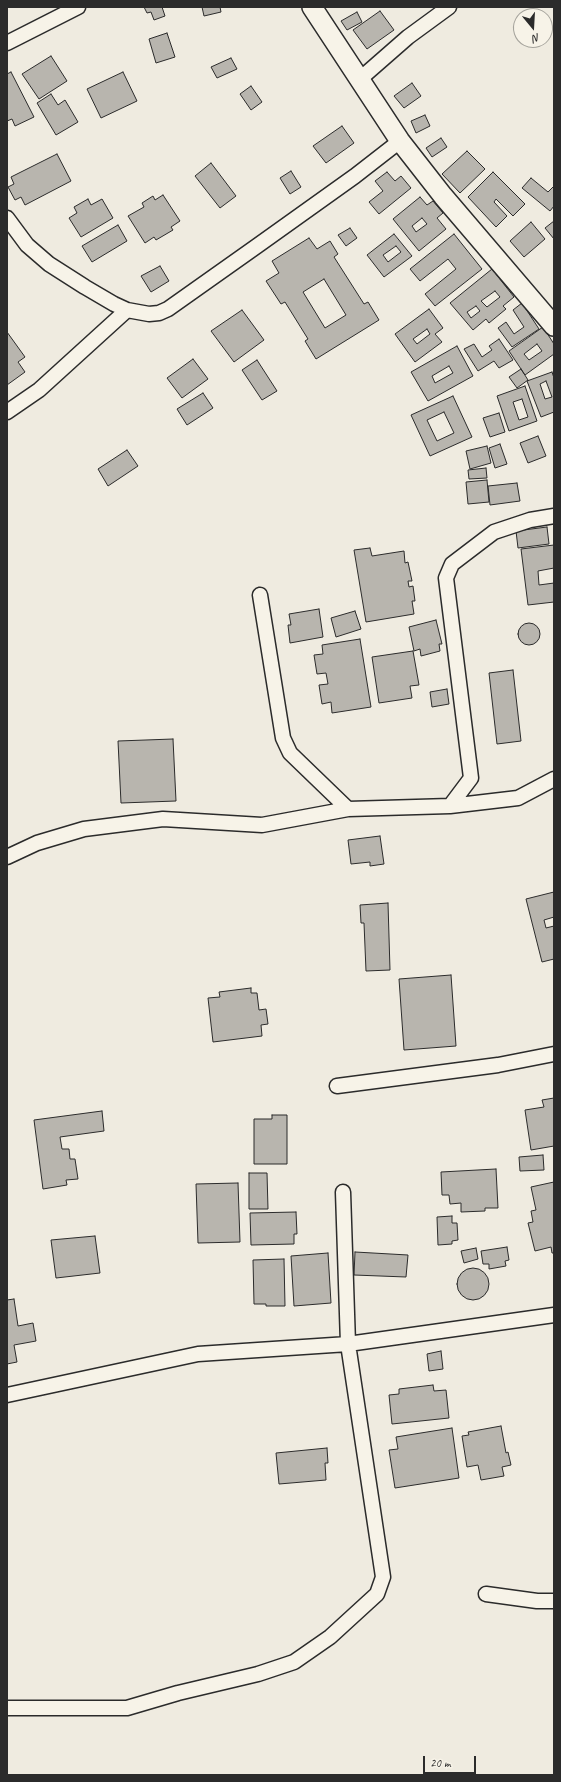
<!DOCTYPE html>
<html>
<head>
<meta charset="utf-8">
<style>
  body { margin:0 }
  #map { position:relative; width:561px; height:1782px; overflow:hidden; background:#efebe0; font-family:Caveat,sans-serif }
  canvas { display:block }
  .frame { position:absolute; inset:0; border:8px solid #2b2b2b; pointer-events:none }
  .north { position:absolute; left:513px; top:8px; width:40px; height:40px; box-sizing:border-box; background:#f7f3e8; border:1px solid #a5a39c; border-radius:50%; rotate:162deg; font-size:11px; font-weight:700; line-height:16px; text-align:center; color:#2b2b2b }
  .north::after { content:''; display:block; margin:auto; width:14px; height:18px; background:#2b2b2b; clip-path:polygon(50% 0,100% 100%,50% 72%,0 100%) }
  .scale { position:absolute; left:423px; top:1756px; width:53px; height:18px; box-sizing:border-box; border:2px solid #2b2b2b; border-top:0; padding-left:5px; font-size:12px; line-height:14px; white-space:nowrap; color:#2b2b2b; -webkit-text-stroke:3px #f7f3e8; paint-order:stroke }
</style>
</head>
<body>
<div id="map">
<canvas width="561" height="1782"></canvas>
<div class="frame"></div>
<div class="north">N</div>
<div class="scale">20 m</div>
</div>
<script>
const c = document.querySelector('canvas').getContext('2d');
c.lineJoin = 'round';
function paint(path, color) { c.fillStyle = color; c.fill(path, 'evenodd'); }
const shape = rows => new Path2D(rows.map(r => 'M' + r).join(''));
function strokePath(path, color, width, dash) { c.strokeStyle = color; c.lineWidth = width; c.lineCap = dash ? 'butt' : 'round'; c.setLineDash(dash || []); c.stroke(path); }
const building = shape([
  [144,7,162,7,165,16,154,20,151,12,147,13,144,7],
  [202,7,220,7,221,12,204,16,202,7],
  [380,11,394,30,367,49,353,30,380,11],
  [357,12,362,22,347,30,341,21,357,12],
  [167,33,175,57,156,63,149,39,167,33],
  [51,56,67,81,39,99,22,74,51,56],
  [231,58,237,69,217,78,211,67,231,58],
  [11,72,34,117,15,126,12,119,7,121,7,74,11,72],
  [123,72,137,101,101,118,87,89,123,72],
  [412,83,421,96,404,108,394,96,412,83],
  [251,86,262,102,251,110,240,94,251,86],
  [51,94,58,105,65,100,78,122,56,135,37,103,51,94],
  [425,115,430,126,416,133,411,121,425,115],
  [342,126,354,143,326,163,313,146,342,126],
  [441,138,447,147,432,157,426,148,441,138],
  [467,151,485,169,460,193,442,174,467,151],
  [57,154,71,181,25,205,21,197,15,200,8,187,14,184,11,177,57,154],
  [211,163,236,196,220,208,195,176,211,163],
  [291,171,301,187,290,194,280,178,291,171],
  [387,172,395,181,401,176,411,188,379,214,369,202,383,191,375,181,387,172],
  [493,172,525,204,513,216,496,199,494,202,507,216,496,227,468,197,493,172],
  [531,178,548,192,554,186,554,206,550,211,522,188,531,178],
  [163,195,180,221,171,227,173,230,156,240,154,237,145,243,128,216,144,207,142,203,153,196,155,200,163,195],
  [420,197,427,205,433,201,443,213,437,218,446,229,419,251,393,219,420,197],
  [422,218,427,224,416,232,412,226,422,218],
  [88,199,91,205,102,199,113,218,81,237,69,218,77,213,74,207,88,199],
  [554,221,554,239,545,228,554,221],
  [531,222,545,239,524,257,510,241,531,222],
  [118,225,127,241,92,262,82,246,118,225],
  [350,228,357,238,346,246,338,235,350,228],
  [394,234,412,256,384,277,367,255,394,234],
  [396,246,401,252,388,262,383,255,396,246],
  [454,234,482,269,435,306,425,294,456,269,448,259,420,281,410,269,454,234],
  [309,238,317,249,330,241,338,254,334,257,364,304,368,302,379,320,316,359,305,341,308,339,285,302,281,304,266,281,279,273,272,261,309,238],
  [324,279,346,315,325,328,303,292,324,279],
  [160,266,169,281,151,292,141,276,160,266],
  [492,269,514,297,503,306,506,309,489,323,486,319,473,330,450,303,492,269],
  [495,291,500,297,487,307,481,301,495,291],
  [476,306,480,311,471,318,467,312,476,306],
  [522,303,539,329,512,347,498,328,506,322,514,334,524,327,513,310,522,303],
  [429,309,443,328,435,334,442,342,415,362,395,334,429,309],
  [427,329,430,334,417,344,413,339,427,329],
  [242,310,264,340,234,362,211,331,242,310],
  [543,327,554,344,554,354,525,375,509,351,543,327],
  [537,344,542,351,529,360,524,354,537,344],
  [7,332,25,357,18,362,25,372,7,385,7,332],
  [499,339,513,360,499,368,494,361,478,371,464,349,474,344,482,357,492,350,489,346,499,339],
  [457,346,473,376,428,401,411,372,457,346],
  [449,366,453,373,435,383,432,376,449,366],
  [193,359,208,379,182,398,167,378,193,359],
  [257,360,277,391,262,400,242,370,257,360],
  [521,369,528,380,517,388,509,377,521,369],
  [552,372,554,378,554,412,541,417,527,381,552,372],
  [546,381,552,397,545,399,540,384,546,381],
  [525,386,537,421,509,431,497,396,525,386],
  [522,399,528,417,519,420,513,402,522,399],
  [203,393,213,408,187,425,177,409,203,393],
  [453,396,472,437,430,456,411,415,453,396],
  [444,412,454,433,437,441,427,420,444,412],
  [499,413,505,432,490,437,483,418,499,413],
  [538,436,546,456,528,463,520,443,538,436],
  [500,444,507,464,495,468,489,448,500,444],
  [487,446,491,463,470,469,466,451,487,446],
  [127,450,138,466,108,486,98,469,127,450],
  [486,468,487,478,469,479,468,470,486,468],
  [487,480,489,502,468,504,466,482,487,480],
  [517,483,520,501,490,505,488,486,517,483],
  [547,527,549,544,518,548,516,531,547,527],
  [554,545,554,568,538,571,539,585,554,583,554,602,528,605,521,549,554,545],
  [370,548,372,556,404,551,405,563,408,562,412,581,408,581,409,587,413,586,415,601,412,601,414,614,366,622,354,550,370,548],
  [319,609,323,637,290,643,288,625,291,625,289,614,319,609],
  [355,611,361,629,336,637,331,618,355,611],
  [436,620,442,644,439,644,440,651,421,656,420,649,414,651,409,627,436,620],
  '518 634a11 11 0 1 1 22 0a11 11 0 1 1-22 0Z',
  [360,639,371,707,332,713,331,702,322,704,319,685,328,684,326,673,317,674,314,655,323,654,322,645,360,639],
  [413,651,419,685,410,686,412,698,379,703,372,657,413,651],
  [513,670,521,741,497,744,489,673,513,670],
  [447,689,449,704,432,707,430,692,447,689],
  [173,739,176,801,121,803,118,741,173,739],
  [380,836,384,864,370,866,370,862,351,864,348,840,380,836],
  [554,892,554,917,544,920,546,928,554,926,554,959,542,962,526,899,554,892],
  [388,903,390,970,366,971,364,923,361,923,360,905,388,903],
  [451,975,456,1046,404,1050,399,979,451,975],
  [251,988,251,993,257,993,259,1010,266,1009,268,1024,261,1025,262,1036,213,1042,208,998,220,997,219,992,251,988],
  [554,1098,554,1146,531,1150,525,1110,544,1107,542,1100,554,1098],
  [102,1111,104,1131,60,1137,62,1149,69,1149,70,1159,75,1159,78,1179,66,1180,67,1185,43,1189,34,1120,102,1111],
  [272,1115,287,1115,287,1164,254,1164,254,1119,272,1119,272,1115],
  [543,1155,544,1170,520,1171,519,1157,543,1155],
  [496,1169,498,1208,485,1208,485,1211,461,1212,461,1203,450,1204,449,1195,442,1195,441,1172,496,1169],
  [249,1173,267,1173,268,1209,249,1209,249,1173],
  [554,1182,554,1253,552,1253,551,1247,535,1251,528,1223,533,1222,531,1211,536,1210,531,1187,554,1182],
  [238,1183,240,1242,198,1243,196,1184,238,1183],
  [296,1212,297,1234,294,1234,294,1244,251,1245,250,1213,296,1212],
  [452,1216,452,1223,457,1223,458,1240,452,1241,452,1244,438,1245,437,1217,452,1216],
  [95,1236,100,1273,56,1278,51,1240,95,1236],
  [507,1247,509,1260,505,1261,506,1266,489,1269,489,1264,483,1264,481,1251,507,1247],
  [476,1248,478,1259,464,1263,461,1251,476,1248],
  [355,1252,408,1255,406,1277,354,1275,355,1252],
  [328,1253,331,1303,294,1306,291,1256,328,1253],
  [284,1259,285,1306,266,1306,266,1304,254,1304,253,1260,284,1259],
  '457 1284a16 16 0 1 1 32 0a16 16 0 1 1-32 0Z',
  [14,1299,18,1326,33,1323,36,1341,14,1345,17,1362,7,1364,7,1300,14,1299],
  [441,1351,443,1369,429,1371,427,1354,441,1351],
  [433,1385,434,1391,446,1390,449,1418,392,1424,389,1395,399,1394,399,1389,433,1385],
  [501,1426,506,1453,508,1452,511,1465,502,1467,504,1476,481,1480,478,1465,467,1467,462,1436,469,1435,468,1432,501,1426],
  [452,1428,459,1478,395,1488,389,1450,398,1449,396,1437,452,1428],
  [327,1448,328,1463,325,1463,326,1480,279,1484,276,1453,327,1448]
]);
paint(building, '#b8b5ae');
strokePath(building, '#2b2b2b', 1);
const street = shape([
  [7,43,78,7],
  [360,79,408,37,449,7],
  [7,218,27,245,49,264,85,287,114,304,127,310,149,314,159,313,168,309,257,246,355,176,400,141],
  [7,412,39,390,127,310],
  [260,595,283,738,290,753,348,809],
  [450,806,471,778,446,578,452,564,494,532,530,520,554,516],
  [7,857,37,843,84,829,163,819,262,825,348,809,450,806,518,798,554,779],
  [337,1086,498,1065,554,1054],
  [7,1395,198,1354,348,1344,554,1315],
  [486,1594,537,1601,554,1601],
  [7,1708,127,1708,178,1693,258,1674,294,1662,330,1637,377,1594,383,1577,348,1344,343,1192]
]);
const secondary = shape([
  [312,7,400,141,443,196,554,326]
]);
strokePath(street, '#2b2b2b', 17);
strokePath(secondary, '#2b2b2b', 22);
strokePath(street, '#f7f3e8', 14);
strokePath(secondary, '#f7f3e8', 19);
</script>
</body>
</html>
